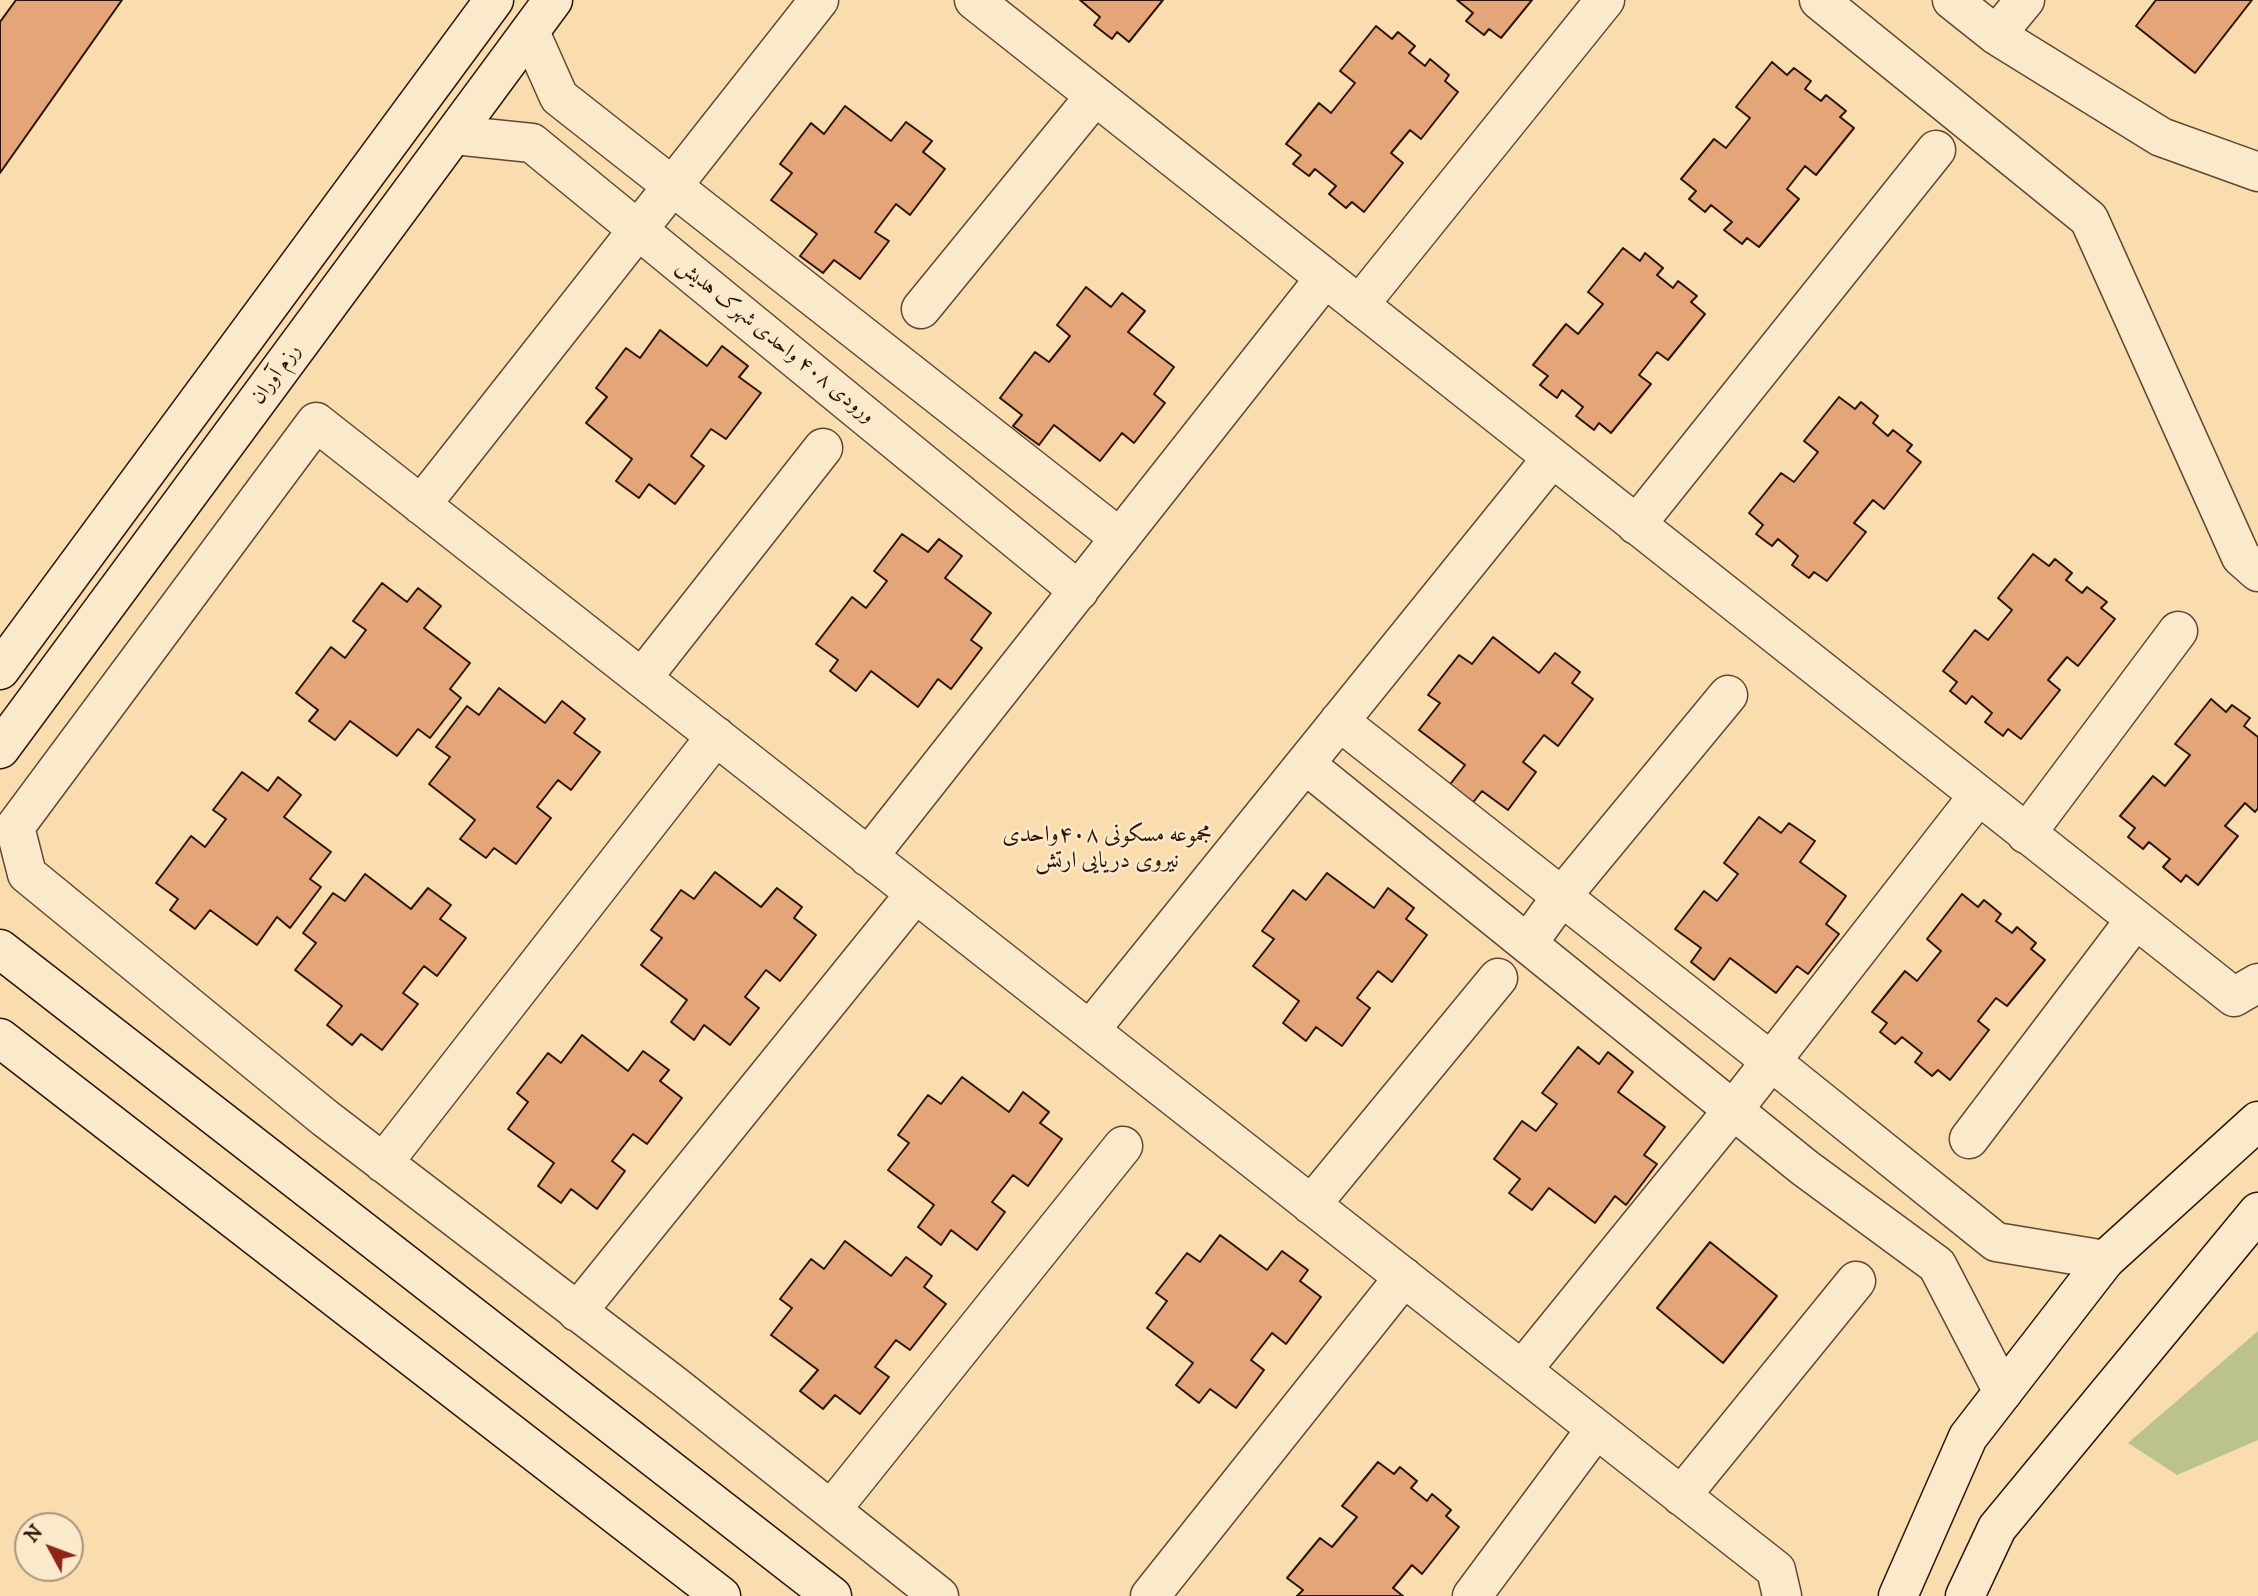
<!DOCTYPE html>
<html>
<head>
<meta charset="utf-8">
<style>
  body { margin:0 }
  #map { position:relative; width:2258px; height:1596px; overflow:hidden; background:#f9ddaf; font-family:"IM FELL DW Pica",serif }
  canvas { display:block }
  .north { position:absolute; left:14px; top:1512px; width:70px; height:70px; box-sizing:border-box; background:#fbe9cb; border:2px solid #a9947d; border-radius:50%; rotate:311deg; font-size:19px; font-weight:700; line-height:28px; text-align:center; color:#2e1407 }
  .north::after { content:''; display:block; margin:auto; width:24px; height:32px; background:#8f2418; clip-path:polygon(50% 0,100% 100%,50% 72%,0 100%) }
</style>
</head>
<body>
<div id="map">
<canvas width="2258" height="1596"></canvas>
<div class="north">N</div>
</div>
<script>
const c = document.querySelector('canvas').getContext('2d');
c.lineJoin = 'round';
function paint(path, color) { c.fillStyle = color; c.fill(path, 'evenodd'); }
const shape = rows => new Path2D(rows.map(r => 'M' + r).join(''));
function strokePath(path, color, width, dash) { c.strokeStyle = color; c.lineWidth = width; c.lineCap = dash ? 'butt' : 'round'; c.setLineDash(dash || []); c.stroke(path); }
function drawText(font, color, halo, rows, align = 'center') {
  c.font = font + ' "IM FELL DW Pica",Amiri,serif'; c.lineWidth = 5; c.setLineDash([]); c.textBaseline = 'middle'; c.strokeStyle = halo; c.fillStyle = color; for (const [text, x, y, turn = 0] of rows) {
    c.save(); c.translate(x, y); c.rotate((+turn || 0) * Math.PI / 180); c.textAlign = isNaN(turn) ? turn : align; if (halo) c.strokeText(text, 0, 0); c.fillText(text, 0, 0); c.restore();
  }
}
paint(shape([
  [2258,1331,2258,1440,2177,1475,2128,1443]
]), '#bbc28c');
const building = shape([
  [16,0,122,0,0,173,0,22,16,0],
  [1080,0,1163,0,1129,42,1117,32,1112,39,1094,25,1100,17,1080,0],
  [1457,0,1532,0,1501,38,1489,29,1484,35,1466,21,1473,13,1457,0],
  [2156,0,2252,0,2195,73,2136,26,2156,0],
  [1376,26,1392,39,1398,32,1415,46,1409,53,1425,66,1430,59,1449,75,1445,81,1458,92,1421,139,1410,130,1391,153,1403,163,1364,212,1352,202,1346,208,1329,194,1336,186,1315,169,1309,176,1293,164,1301,155,1286,144,1319,103,1331,113,1355,83,1340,71,1376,26],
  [1772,62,1787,75,1794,68,1811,81,1805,89,1821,101,1826,95,1846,111,1840,117,1854,128,1816,175,1805,166,1787,189,1799,199,1759,247,1747,238,1742,244,1724,230,1732,222,1711,205,1705,212,1689,199,1696,191,1681,179,1714,139,1726,148,1750,118,1736,107,1772,62],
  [845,106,891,141,906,122,932,141,923,152,945,169,910,215,896,204,875,232,889,241,860,279,834,260,823,273,800,256,817,234,771,200,792,173,780,164,811,123,824,134,845,106],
  [1623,248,1640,261,1645,253,1663,268,1657,275,1673,288,1678,281,1697,296,1691,302,1705,314,1668,360,1657,352,1639,375,1651,384,1611,433,1599,423,1594,430,1576,416,1583,407,1562,390,1557,398,1540,385,1548,376,1533,365,1566,324,1578,334,1603,304,1588,292,1623,248],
  [1086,287,1111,307,1122,293,1145,311,1128,332,1174,367,1154,394,1165,403,1134,443,1122,433,1100,461,1054,425,1039,445,1013,426,1022,415,1000,398,1035,352,1049,362,1070,336,1057,325,1086,287],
  [660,330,707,366,722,346,748,366,739,377,761,393,726,439,711,429,691,456,704,466,675,504,649,484,639,498,616,481,632,459,586,423,607,397,596,388,626,348,640,358,660,330],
  [1839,397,1855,409,1861,402,1878,416,1873,423,1888,436,1893,430,1912,445,1907,451,1921,462,1884,509,1873,500,1854,523,1866,532,1827,581,1814,572,1809,578,1792,565,1798,556,1778,539,1772,546,1756,534,1763,525,1749,513,1781,473,1794,482,1818,452,1804,441,1839,397],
  [902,534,928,552,939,539,962,556,945,578,991,613,971,640,982,648,951,689,938,679,918,707,871,671,856,691,830,671,838,660,816,644,852,597,866,608,887,581,874,571,902,534],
  [2033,554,2049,566,2055,559,2072,573,2066,580,2082,593,2087,587,2107,602,2101,608,2115,619,2078,666,2067,657,2048,680,2060,690,2021,739,2008,729,2003,736,1985,722,1992,713,1972,696,1966,704,1950,691,1957,682,1943,671,1975,630,1988,640,2012,610,1998,598,2033,554],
  [382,583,407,602,418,588,441,606,424,628,470,663,450,689,461,698,430,738,418,729,397,756,350,721,335,740,309,721,318,710,296,693,331,647,345,658,366,630,353,621,382,583],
  [1493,637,1539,673,1555,653,1580,672,1572,683,1593,699,1558,746,1544,735,1523,762,1536,772,1508,810,1482,791,1471,805,1448,787,1465,765,1419,730,1440,703,1428,695,1459,655,1472,664,1493,637],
  [499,688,545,723,562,701,585,719,574,733,600,752,571,790,558,780,537,807,551,818,516,864,494,848,486,858,460,839,475,820,429,784,450,757,436,747,467,706,479,715,499,688],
  [2211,699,2226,712,2232,705,2250,718,2244,726,2258,737,2258,808,2255,812,2245,803,2225,826,2238,836,2198,885,2186,875,2181,882,2163,867,2170,859,2149,842,2143,849,2128,837,2135,828,2120,816,2153,776,2165,786,2190,755,2175,744,2211,699],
  [242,772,268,791,278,777,301,795,284,817,331,852,310,879,321,887,290,928,277,917,257,945,210,910,195,929,170,910,178,899,156,883,191,836,205,847,226,819,213,810,242,772],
  [1759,817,1781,833,1789,823,1815,841,1800,862,1846,896,1826,924,1839,934,1808,974,1797,966,1776,993,1730,958,1714,980,1691,962,1701,948,1675,929,1704,891,1717,901,1738,874,1724,863,1759,817],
  [715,872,761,907,777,888,802,907,794,918,816,935,780,981,766,970,745,997,759,1008,730,1045,704,1025,694,1040,671,1022,687,1000,641,965,662,938,651,930,681,890,694,899,715,872],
  [1327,873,1374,908,1388,888,1414,908,1406,919,1427,935,1392,982,1378,971,1357,998,1370,1008,1342,1046,1316,1027,1306,1041,1283,1023,1299,1001,1253,966,1274,939,1262,931,1293,890,1306,900,1327,873],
  [365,874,411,909,428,888,451,905,440,919,466,938,437,976,424,966,403,993,418,1004,382,1050,361,1034,352,1045,327,1025,342,1006,295,970,316,943,303,933,333,893,345,901,365,874],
  [1962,894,1978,907,1984,900,2001,914,1996,921,2012,933,2017,927,2036,943,2031,949,2045,960,2007,1006,1996,998,1978,1021,1989,1030,1950,1080,1938,1070,1932,1076,1915,1062,1922,1053,1902,1037,1895,1044,1880,1032,1887,1023,1872,1012,1905,971,1917,981,1941,951,1927,939,1962,894],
  [582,1035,628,1071,643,1051,669,1070,660,1081,682,1098,647,1144,633,1134,612,1161,625,1171,597,1209,571,1189,561,1203,538,1186,554,1163,508,1129,528,1102,517,1093,548,1053,561,1063,582,1035],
  [1578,1047,1599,1064,1608,1052,1633,1072,1618,1092,1665,1127,1644,1155,1657,1164,1626,1205,1615,1196,1595,1223,1549,1188,1532,1210,1509,1193,1520,1179,1494,1159,1522,1121,1536,1131,1557,1104,1542,1093,1578,1047],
  [962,1077,1009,1112,1023,1092,1049,1112,1040,1123,1062,1139,1028,1186,1013,1175,992,1202,1005,1212,977,1250,951,1230,941,1245,918,1227,934,1205,888,1170,909,1143,898,1135,928,1095,941,1104,962,1077],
  [1220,1235,1267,1270,1282,1251,1308,1270,1300,1281,1321,1297,1286,1344,1272,1333,1251,1360,1264,1370,1236,1408,1210,1389,1199,1403,1176,1385,1193,1363,1147,1328,1167,1301,1156,1293,1187,1253,1200,1262,1220,1235],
  [845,1241,891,1276,906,1257,932,1276,924,1287,946,1304,910,1350,896,1340,875,1367,889,1377,860,1414,835,1395,823,1409,800,1391,818,1370,771,1335,792,1308,780,1299,811,1259,824,1269,845,1241],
  [1710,1242,1777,1296,1723,1363,1657,1308,1710,1242],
  [1378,1462,1394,1474,1400,1467,1417,1481,1411,1488,1427,1501,1432,1494,1451,1510,1446,1516,1459,1527,1422,1574,1412,1565,1393,1588,1403,1596,1297,1596,1303,1590,1287,1578,1320,1538,1332,1547,1357,1517,1342,1506,1378,1462]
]);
paint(building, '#e4a578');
strokePath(building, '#2e1407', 2);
const street = shape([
  [974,0,2234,997,2258,983],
  [1819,0,2089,219,2241,557,2258,572],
  [1952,0,1996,35,2161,137,2258,172],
  [530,32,559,97,1120,538],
  [1996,35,2025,0],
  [454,135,532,143,1079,591],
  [1359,305,1605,0],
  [921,309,1095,96],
  [421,505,819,0],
  [1636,525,1936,150],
  [642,678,823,448],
  [1339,721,1787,1074,1996,1242,2105,1260],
  [1305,764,1805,1168,1937,1265,2003,1392],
  [2026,834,2178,631],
  [868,857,1325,278],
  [1528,943,1561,897,1728,695],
  [1090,1030,1552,458],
  [1969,1139,2135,920],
  [383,1163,716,736],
  [1311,1205,1498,978],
  [577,1312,915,894],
  [1522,1370,1733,1110,1978,796],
  [1681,1496,1856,1281],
  [831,1510,1123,1146],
  [939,1596,674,1385,325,1118,27,874,15,827,316,422,1776,1570,1782,1596],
  [1150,1596,1404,1277],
  [1472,1596,1596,1429]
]);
const secondary = shape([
  [0,670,494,0],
  [0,749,553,0],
  [0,949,832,1596],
  [0,1038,721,1596],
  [1898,1596,1968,1437,2105,1260,2258,1121],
  [1965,1596,1997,1528,2258,1212]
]);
strokePath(street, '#614631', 41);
strokePath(secondary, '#2e1407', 41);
strokePath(street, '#fbe9cb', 38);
strokePath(secondary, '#fbe9cb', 38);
drawText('21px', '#2e1407', '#fbe9cb', [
  ["ورودی ۴۰۸ واحدی شهرک هدیش",775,342,39],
  ["رزم آوران",277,375,-54]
]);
drawText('23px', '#2e1407', '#fbe9cb', [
  ["مجموعه مسکونی ۴۰۸واحدی",1107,836],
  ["نیروی دریایی ارتش",1107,862]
]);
</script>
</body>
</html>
